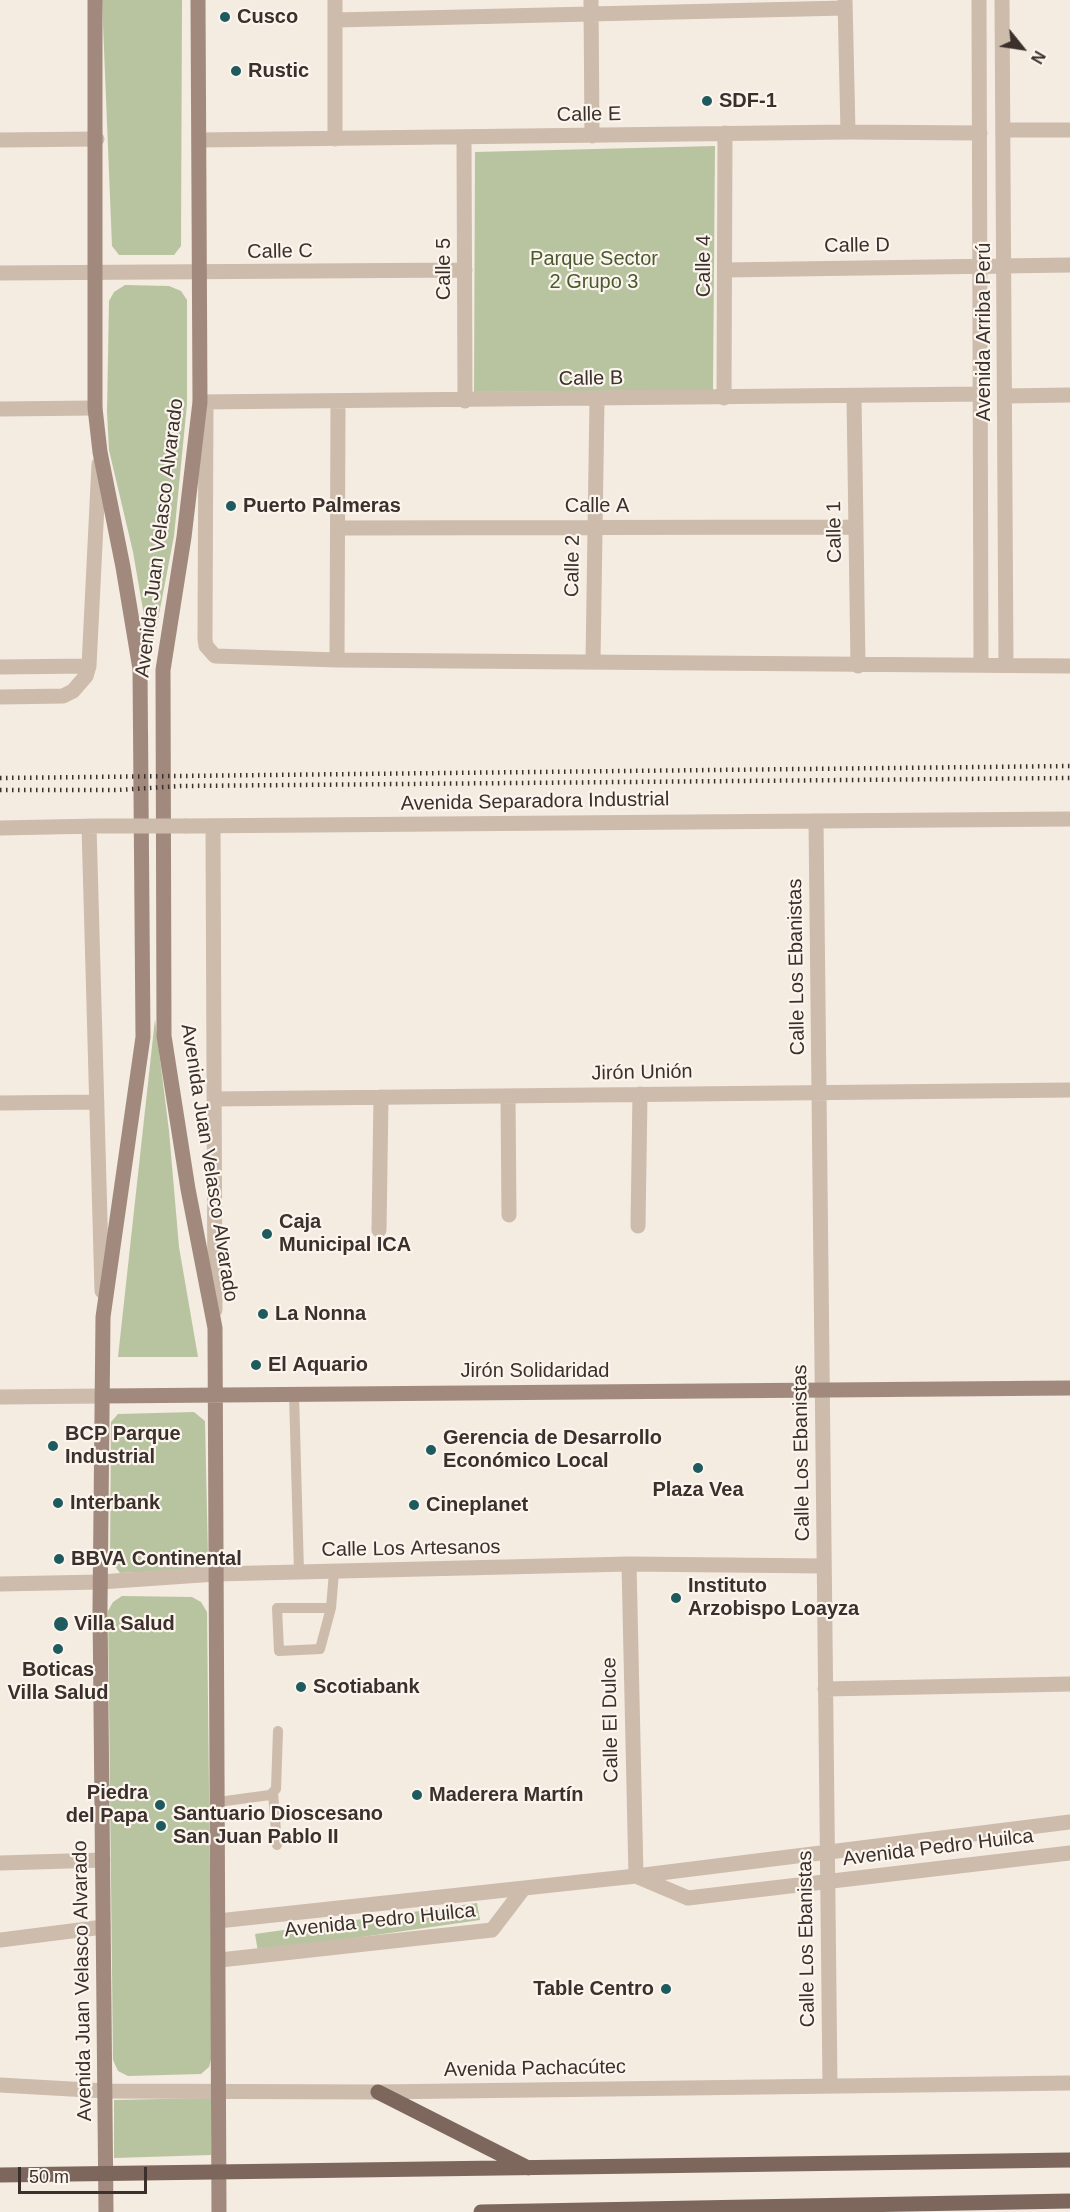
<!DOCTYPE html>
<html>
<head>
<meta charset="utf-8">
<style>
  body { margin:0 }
  #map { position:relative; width:1070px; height:2212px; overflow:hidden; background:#f4ebe1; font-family:Arial,sans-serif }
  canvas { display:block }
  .north { position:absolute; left:992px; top:18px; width:60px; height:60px; -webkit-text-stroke:4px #fbf5ee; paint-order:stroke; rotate:120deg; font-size:16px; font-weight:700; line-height:24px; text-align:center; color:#3b302b }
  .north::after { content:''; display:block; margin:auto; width:21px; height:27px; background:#3b302b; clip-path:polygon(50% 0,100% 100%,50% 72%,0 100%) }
  .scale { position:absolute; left:18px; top:2167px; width:129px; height:27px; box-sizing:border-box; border:3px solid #3b302b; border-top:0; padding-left:8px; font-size:18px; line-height:21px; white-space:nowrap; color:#3b302b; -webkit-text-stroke:4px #fbf5ee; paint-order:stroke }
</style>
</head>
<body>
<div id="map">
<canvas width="1070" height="2212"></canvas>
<div class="north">N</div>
<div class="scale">50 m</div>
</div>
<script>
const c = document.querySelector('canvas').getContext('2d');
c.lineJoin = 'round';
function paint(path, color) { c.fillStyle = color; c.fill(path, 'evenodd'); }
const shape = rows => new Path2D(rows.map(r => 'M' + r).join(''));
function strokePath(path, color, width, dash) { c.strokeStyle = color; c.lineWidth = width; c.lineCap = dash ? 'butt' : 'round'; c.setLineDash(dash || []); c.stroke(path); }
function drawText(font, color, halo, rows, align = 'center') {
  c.font = font + ' Arial,sans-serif'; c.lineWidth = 4.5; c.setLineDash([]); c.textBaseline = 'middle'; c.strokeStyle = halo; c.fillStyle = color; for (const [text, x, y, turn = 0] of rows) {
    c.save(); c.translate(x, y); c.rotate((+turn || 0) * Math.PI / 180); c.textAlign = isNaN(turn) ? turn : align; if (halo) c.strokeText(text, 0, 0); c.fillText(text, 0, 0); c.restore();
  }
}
paint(shape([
  [102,0,182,0,181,246,174,255,119,255,112,246],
  [715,146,713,390,474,392,475,152],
  [125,285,169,286,181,291,187,300,187,404,174,536,151,656,133,552,109,450,107,412,109,301,114,292],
  [155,1019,169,1131,179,1247,198,1357,118,1357],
  [194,1412,205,1421,208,1557,202,1569,120,1573,110,1560,111,1422,118,1414],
  [122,1596,192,1597,201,1602,207,1612,212,2056,209,2067,201,2074,128,2076,118,2071,113,2060,108,1611,113,1602],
  [477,1903,480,1920,258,1952,255,1934],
  [211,2098,211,2155,114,2158,114,2100]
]), '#b8c4a0');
strokePath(shape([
  [294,1394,299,1572],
  [331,1608,277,1608,279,1651,320,1649,331,1608,334,1572],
  [273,1792,277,1845],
  [218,1802,270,1795,276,1789,278,1731]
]), '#cdbbac', 10);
strokePath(shape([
  [335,0,335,139],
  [591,0,592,136],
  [845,0,848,132],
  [979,0,981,663],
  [1002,0,1006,664],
  [335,20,845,8],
  [1004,130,1070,130],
  [464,137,465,401],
  [0,140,97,139],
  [199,140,848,132,980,133],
  [725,270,1070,265],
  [0,273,465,270],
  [854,396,858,666],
  [1006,396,1070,395],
  [724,398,725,133],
  [200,402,982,394],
  [206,402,205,639,206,646,215,656,337,660,1070,666],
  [0,409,95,408],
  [338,528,855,527],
  [337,660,338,403],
  [593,662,597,400],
  [0,667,89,666],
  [0,697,63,696,73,691,86,676,89,666,99,464],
  [816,821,830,2086],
  [89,826,102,1291],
  [185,826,1070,819],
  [213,826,215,1310],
  [0,828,98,826],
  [508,1096,509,1215],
  [214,1099,1070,1090],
  [0,1103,97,1102],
  [638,1226,640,1094],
  [379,1230,381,1097],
  [0,1397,102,1396],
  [629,1564,636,1876,688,1898,1070,1853],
  [0,1584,100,1582,216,1574,629,1564,824,1566],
  [825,1689,1070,1684],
  [0,1863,103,1860],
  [218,1921,636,1876,1070,1822],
  [0,1940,103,1927],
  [220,1960,492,1930,524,1888],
  [0,2085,106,2091,378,2092,1070,2083]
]), '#cdbbac', 15);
strokePath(shape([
  [95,0,95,408,100,452,123,567,140,669,143,1037,103,1317,100,1608,106,2212],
  [198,0,200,402,184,537,163,670,164,1036,188,1189,215,1328,219,2212],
  [102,1396,1070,1388]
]), '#a18a7d', 15);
strokePath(shape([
  [378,2092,528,2168],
  [0,2175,1070,2160],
  [481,2212,1070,2201]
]), '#7d675c', 15);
strokePath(shape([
  [0,778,1070,766],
  [0,790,118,790,181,786,1070,778]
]), '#3b302b', 4.5, [1.5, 4.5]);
strokePath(shape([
  [101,826,185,826]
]), '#cdbbac', 15);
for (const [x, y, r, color] of [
  [225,17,6,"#1f5a5e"],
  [236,71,6,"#1f5a5e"],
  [707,101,6,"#1f5a5e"],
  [231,506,6,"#1f5a5e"],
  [267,1234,6,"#1f5a5e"],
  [263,1314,6,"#1f5a5e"],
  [256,1365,6,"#1f5a5e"],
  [53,1446,6,"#1f5a5e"],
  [431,1450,6,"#1f5a5e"],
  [698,1468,6,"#1f5a5e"],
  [58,1503,6,"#1f5a5e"],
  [414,1505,6,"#1f5a5e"],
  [59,1559,6,"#1f5a5e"],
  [676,1598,6,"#1f5a5e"],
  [61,1624,8,"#1f5a5e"],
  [58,1649,6,"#1f5a5e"],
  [301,1687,6,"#1f5a5e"],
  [417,1795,6,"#1f5a5e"],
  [160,1805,6,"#1f5a5e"],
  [161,1826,6,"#1f5a5e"],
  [666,1989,6,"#1f5a5e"]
]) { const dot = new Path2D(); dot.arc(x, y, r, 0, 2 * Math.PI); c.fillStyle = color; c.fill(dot); strokePath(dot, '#fbf5ee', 2); }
drawText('bold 20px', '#3b302b', '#fbf5ee', [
  ["Cusco",237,17],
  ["Rustic",248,71],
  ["SDF-1",719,101],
  ["Puerto Palmeras",243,506],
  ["Caja",279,1222],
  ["Municipal ICA",279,1245],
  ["La Nonna",275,1314],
  ["El Aquario",268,1365],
  ["BCP Parque",65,1434],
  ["Industrial",65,1457],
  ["Gerencia de Desarrollo",443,1438],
  ["Económico Local",443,1461],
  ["Plaza Vea",698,1490,"center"],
  ["Interbank",70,1503],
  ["Cineplanet",426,1505],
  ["BBVA Continental",71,1559],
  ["Instituto",688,1586],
  ["Arzobispo Loayza",688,1609],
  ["Villa Salud",74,1624],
  ["Boticas",58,1670,"center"],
  ["Villa Salud",58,1693,"center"],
  ["Scotiabank",313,1687],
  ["Piedra",148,1793,"right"],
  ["del Papa",148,1816,"right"],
  ["Maderera Martín",429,1795],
  ["Santuario Dioscesano",173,1814],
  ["San Juan Pablo II",173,1837],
  ["Table Centro",654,1989,"right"]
], 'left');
drawText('20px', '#3b302b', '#fbf5ee', [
  ["Calle E",589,115,-1],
  ["Calle D",857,246,-1],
  ["Calle C",280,252,-1],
  ["Calle 4",704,266,-90],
  ["Calle 5",444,269,-90],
  ["Avenida Arriba Perú",984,332,-90],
  ["Calle B",591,379,-1],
  ["Calle A",597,506],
  ["Calle 1",835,532,-91],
  ["Avenida Juan Velasco Alvarado",160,538,-83],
  ["Calle 2",573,566,-89],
  ["Avenida Separadora Industrial",535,802,-1],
  ["Calle Los Ebanistas",797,967,-91],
  ["Jirón Unión",642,1073,-1],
  ["Avenida Juan Velasco Alvarado",209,1163,81],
  ["Jirón Solidaridad",535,1371],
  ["Calle Los Ebanistas",802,1453,-91],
  ["Calle Los Artesanos",411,1549,-1],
  ["Calle El Dulce",611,1720,-91],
  ["Avenida Pedro Huilca",938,1848,-7],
  ["Avenida Pedro Huilca",380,1921,-6],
  ["Calle Los Ebanistas",807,1939,-91],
  ["Avenida Juan Velasco Alvarado",83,1981,-91],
  ["Avenida Pachacútec",535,2069,-1]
]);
drawText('20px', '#4a5a2e', '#fbf5ee', [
  ["Parque Sector",594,259],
  ["2 Grupo 3",594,282]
]);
</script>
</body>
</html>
